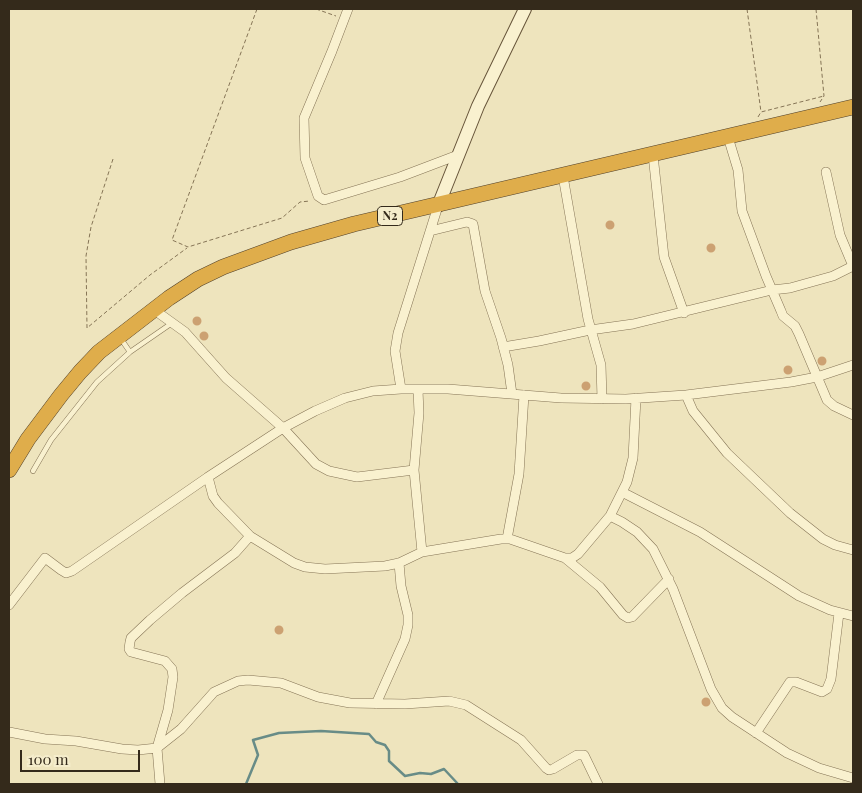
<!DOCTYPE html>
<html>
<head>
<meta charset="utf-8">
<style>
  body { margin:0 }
  #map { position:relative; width:862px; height:793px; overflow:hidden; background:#eee4bd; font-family:"Playfair Display",serif }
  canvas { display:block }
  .frame { position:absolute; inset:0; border:10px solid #342a1b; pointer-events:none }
  .scale { position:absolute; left:20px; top:750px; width:120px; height:22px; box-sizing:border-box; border:2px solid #342a1b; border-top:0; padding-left:6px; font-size:15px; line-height:18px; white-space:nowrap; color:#342a1b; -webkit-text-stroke:4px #f5edcc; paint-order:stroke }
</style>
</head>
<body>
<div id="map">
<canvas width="862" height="793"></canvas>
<div class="frame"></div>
<div class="scale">100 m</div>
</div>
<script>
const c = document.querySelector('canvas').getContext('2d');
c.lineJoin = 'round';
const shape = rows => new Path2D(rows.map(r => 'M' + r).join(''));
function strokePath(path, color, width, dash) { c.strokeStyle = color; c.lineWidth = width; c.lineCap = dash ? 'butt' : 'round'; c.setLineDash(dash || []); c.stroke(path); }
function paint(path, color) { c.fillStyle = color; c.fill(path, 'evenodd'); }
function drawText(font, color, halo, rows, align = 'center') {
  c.font = font + ' "Playfair Display",serif'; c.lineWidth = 4; c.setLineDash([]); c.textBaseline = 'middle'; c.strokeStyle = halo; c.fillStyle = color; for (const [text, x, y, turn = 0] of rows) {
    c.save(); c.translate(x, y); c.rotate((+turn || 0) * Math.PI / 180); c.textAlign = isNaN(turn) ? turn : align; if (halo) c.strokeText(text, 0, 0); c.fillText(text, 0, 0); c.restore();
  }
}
strokePath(shape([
  [246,784,258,755,253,740,279,733,321,731,369,734,376,742,385,745,389,751,389,761,405,776,420,773,431,774,444,769,458,784]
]), '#688c87', 2.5);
paint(shape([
  '605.5 225a4.5 4.5 0 1 1 9 0a4.5 4.5 0 1 1-9 0Z',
  '706.5 248a4.5 4.5 0 1 1 9 0a4.5 4.5 0 1 1-9 0Z',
  '192.5 321a4.5 4.5 0 1 1 9 0a4.5 4.5 0 1 1-9 0Z',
  '199.5 336a4.5 4.5 0 1 1 9 0a4.5 4.5 0 1 1-9 0Z',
  '817.5 361a4.5 4.5 0 1 1 9 0a4.5 4.5 0 1 1-9 0Z',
  '783.5 370a4.5 4.5 0 1 1 9 0a4.5 4.5 0 1 1-9 0Z',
  '581.5 386a4.5 4.5 0 1 1 9 0a4.5 4.5 0 1 1-9 0Z',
  '274.5 630a4.5 4.5 0 1 1 9 0a4.5 4.5 0 1 1-9 0Z',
  '701.5 702a4.5 4.5 0 1 1 9 0a4.5 4.5 0 1 1-9 0Z'
]), '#cca172');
const lane = shape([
  [121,339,130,352],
  [33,471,51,440,97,382,130,352,172,323]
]);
const street = shape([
  [348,9,332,51,304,118,305,158,318,196,324,200,400,177,458,155],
  [728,137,738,170,742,211,766,276,781,311,783,316,795,326,799,334,827,400,834,406,853,415],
  [653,155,664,257,684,313],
  [563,176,588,319,601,365,602,399],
  [438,206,398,333,395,351,401,389,448,389,561,398,626,399,686,395,791,382,817,377,853,365],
  [430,231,467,222,473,224,485,291,501,338,508,365,512,394],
  [153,309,185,332,226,378,283,428,316,464,329,471,357,477,414,470],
  [503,347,539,341,590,330,633,324,772,290,790,288,833,276,853,266,840,235,826,172],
  [418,390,419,413,414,470,422,552],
  [686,395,693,411,727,453,790,513,823,539,835,545,853,550],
  [622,492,700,532,799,596,830,610,853,616],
  [610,516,622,522,637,532,653,549,673,589,711,689,722,708,732,717,787,753,819,768,853,778],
  [250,536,294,563,305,567,325,569,385,566,399,563,422,552,501,539,510,539,565,558,572,558,578,554,610,516,627,482,633,458,636,398],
  [507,539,519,474,524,395],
  [565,558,600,587,623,615,628,618,632,617,669,579],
  [9,605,45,558,61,570,66,573,72,571,208,477],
  [376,704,405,639,408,625,408,615,401,586,399,563],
  [9,732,45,739,76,741,122,749,138,750,157,748,168,710,173,677,172,669,165,661,131,652,129,649,130,642,131,638,150,620,182,593,235,553,250,536,218,503,213,496,208,477,283,428,315,411,345,398,373,391,401,389],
  [756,733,790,682,796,682,822,692,827,689,831,679,839,613],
  [160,784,157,748,181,729,214,692,238,681,248,680,281,683,318,697,350,703,405,704,449,701,466,705,521,740,546,768,549,770,553,769,577,755,584,755,598,784]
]);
const secondary = shape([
  [438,206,478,106,525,9]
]);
const highway = shape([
  [9,470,28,439,61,395,80,372,99,352,169,298,198,279,223,267,291,242,354,224,853,107]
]);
strokePath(lane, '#857456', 5.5);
strokePath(street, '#857456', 10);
strokePath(secondary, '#67553a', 14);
strokePath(highway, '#52412b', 16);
strokePath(shape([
  [257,9,172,240,188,247,282,218,300,202,310,201],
  [316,9,336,16],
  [747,9,761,112],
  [816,9,824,96,820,102],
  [758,117,761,112,824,96],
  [113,159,91,227,86,256,87,328,150,275,187,248]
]), '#857456', 1, [4, 2.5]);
strokePath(lane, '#f9f1cf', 4.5);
strokePath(street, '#f9f1cf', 9);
strokePath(secondary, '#f9f1cf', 12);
strokePath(highway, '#dfad4b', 15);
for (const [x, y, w] of [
  [390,216,25]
]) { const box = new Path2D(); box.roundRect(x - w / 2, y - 9.5, w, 19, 4); c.fillStyle = '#f5edcc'; c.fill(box); strokePath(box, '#342a1b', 1); }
drawText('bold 12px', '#342a1b', null, [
  ["N2",390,216]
]);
</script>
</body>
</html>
